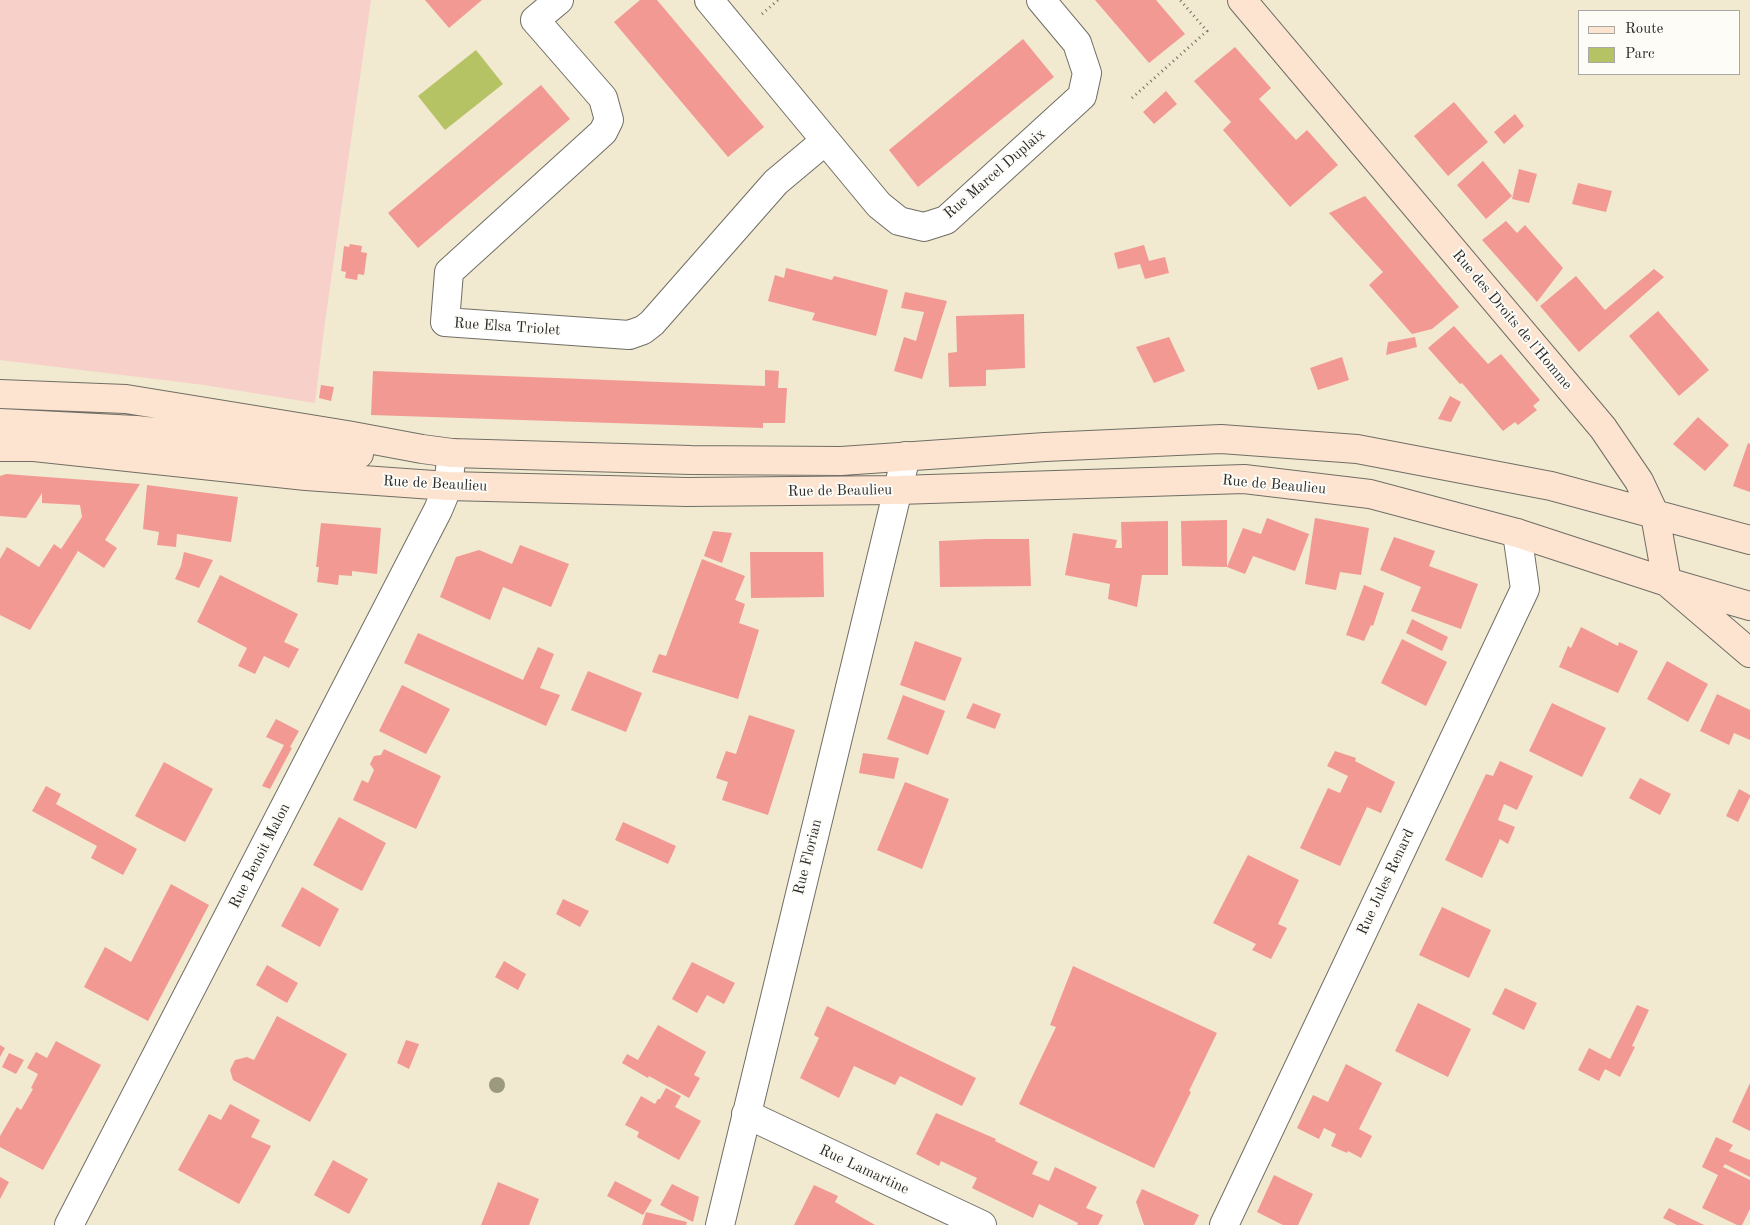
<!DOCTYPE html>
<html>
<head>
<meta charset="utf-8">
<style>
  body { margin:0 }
  #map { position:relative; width:1750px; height:1225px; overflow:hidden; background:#f1e9d0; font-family:"Old Standard TT",serif }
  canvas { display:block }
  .legend { position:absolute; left:1578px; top:10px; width:162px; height:65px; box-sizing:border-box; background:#fdfcf7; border:1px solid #a9a8a5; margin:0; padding:6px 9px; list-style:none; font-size:15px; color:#2b2b2b }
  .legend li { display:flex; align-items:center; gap:10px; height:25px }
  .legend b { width:25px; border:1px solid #a9a8a5 }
</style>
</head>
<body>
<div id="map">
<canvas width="1750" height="1225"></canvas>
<ul class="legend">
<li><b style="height:6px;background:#fde4d1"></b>Route</li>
<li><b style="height:14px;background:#b6c365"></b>Parc</li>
</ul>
</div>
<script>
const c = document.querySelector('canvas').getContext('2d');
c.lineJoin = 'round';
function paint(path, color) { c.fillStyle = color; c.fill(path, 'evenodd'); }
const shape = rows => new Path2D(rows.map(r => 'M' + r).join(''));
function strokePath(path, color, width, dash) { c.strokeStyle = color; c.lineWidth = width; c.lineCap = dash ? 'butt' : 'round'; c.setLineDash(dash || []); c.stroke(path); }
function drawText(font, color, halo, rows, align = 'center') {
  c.font = font + ' "Old Standard TT",serif'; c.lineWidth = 4; c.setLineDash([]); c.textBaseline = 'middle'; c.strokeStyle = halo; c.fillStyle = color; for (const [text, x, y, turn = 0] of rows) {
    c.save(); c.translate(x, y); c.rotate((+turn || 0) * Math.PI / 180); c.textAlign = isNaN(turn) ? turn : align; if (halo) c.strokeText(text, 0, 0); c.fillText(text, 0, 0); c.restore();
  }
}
paint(shape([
  [0,0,371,0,324,329,315,403,204,385,0,360]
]), '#f7d0ca');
paint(shape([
  [476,50,503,84,445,130,418,96]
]), '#b6c365');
paint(shape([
  [425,0,482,0,449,28],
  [640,0,657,0,764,127,728,157,614,22],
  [1095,0,1156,0,1185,34,1149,63],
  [1023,39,1054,77,918,187,889,150],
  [1235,47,1271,88,1259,99,1296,140,1307,130,1338,165,1290,207,1223,130,1231,122,1194,81],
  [541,85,570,119,418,248,388,213],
  [1166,91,1177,104,1154,124,1143,112],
  [1454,102,1488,142,1448,176,1414,136],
  [1515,114,1524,126,1504,144,1494,132],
  [1483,161,1512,196,1486,219,1457,185],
  [1519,169,1537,174,1529,203,1512,199],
  [1578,183,1612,191,1606,212,1572,204],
  [1365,196,1459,307,1432,329,1412,334,1369,285,1383,272,1329,213],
  [1506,221,1517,233,1525,225,1563,268,1537,302,1482,240],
  [350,244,362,246,361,252,367,253,364,275,358,274,357,280,345,278,346,272,341,271,344,246,349,247],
  [1144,245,1149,261,1165,257,1169,273,1145,279,1140,264,1118,269,1114,253],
  [786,268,832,280,834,276,888,290,876,336,812,320,815,313,768,301,775,275,784,278],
  [1654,269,1664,277,1579,352,1540,306,1576,276,1605,310],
  [905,292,947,301,922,379,894,371,904,337,916,341,924,312,901,308],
  [1658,311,1709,370,1679,396,1629,336],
  [1024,314,1025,368,986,370,986,386,949,387,948,353,957,352,956,316],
  [1454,326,1488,364,1501,354,1540,400,1533,406,1537,410,1518,425,1515,422,1503,431,1462,383,1460,384,1428,348],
  [1169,337,1185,371,1154,383,1136,347],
  [1415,337,1417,347,1386,355,1388,342],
  [1342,357,1349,380,1318,390,1310,368],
  [765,370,779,371,778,388,787,388,785,423,763,423,763,428,371,415,373,371,765,386],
  [321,385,334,387,331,401,319,398],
  [1450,396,1461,402,1451,422,1438,419],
  [1698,417,1729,445,1705,471,1673,444],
  [1748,443,1750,444,1750,492,1733,486],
  [6,474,140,484,105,540,117,548,104,568,78,551,30,630,0,615,0,559,7,547,39,567,54,544,61,549,82,517,80,505,42,503,42,493,26,518,0,516,0,476],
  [147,485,238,497,231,542,177,534,176,547,157,545,159,532,143,529],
  [1267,518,1309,534,1295,571,1253,556,1245,574,1227,567,1243,528,1261,534],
  [1315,518,1369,528,1361,575,1340,572,1336,590,1305,584],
  [1227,520,1227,567,1182,566,1181,521],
  [1168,521,1168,575,1142,575,1137,607,1108,599,1110,584,1065,575,1073,533,1117,540,1115,548,1122,548,1121,522],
  [321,523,381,528,377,574,352,571,352,576,339,575,338,585,317,582,319,567,316,567],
  [713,531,732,533,722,563,704,556],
  [1394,537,1435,551,1429,566,1478,584,1461,629,1411,611,1421,587,1380,570],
  [985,539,1029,539,1031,586,940,587,939,541],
  [520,545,569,564,551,607,503,587,490,620,440,597,456,557,479,550,512,564],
  [184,552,213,560,199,588,175,579,181,566],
  [750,552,823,552,824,597,751,598],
  [702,559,745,576,735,600,745,604,739,623,759,630,738,699,652,672,659,654,666,656],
  [220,575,298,614,284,642,299,649,289,668,264,656,255,674,238,666,247,648,197,622],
  [1364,585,1384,593,1373,626,1371,625,1364,641,1346,635],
  [1412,619,1448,637,1442,651,1406,633],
  [1581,627,1618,646,1619,642,1638,651,1618,693,1559,667,1568,646,1571,648],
  [418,633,523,680,538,647,554,654,540,688,560,695,546,726,404,663],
  [1402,639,1447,662,1426,706,1381,683],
  [915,641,962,658,945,701,900,685],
  [1667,661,1708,684,1688,722,1647,699],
  [588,671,642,693,626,732,571,710],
  [402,685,450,709,426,754,379,731],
  [1717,694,1750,710,1750,740,1734,733,1729,745,1700,731],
  [903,695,945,711,928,755,887,739],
  [973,703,1001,714,995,729,966,718],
  [1552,703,1606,728,1582,777,1529,751],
  [749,715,795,730,768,815,722,800,728,782,716,778,726,751,736,754],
  [276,719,299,731,290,747,292,748,270,789,262,786,284,745,266,737],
  [384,749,441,776,416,829,353,800,362,780,368,783,374,770,370,764,374,756,381,755],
  [1335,751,1356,758,1355,761,1395,782,1381,813,1367,807,1340,866,1300,848,1328,788,1340,793,1348,776,1327,766],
  [863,753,899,758,894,779,859,773],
  [1500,761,1533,776,1517,810,1504,804,1498,820,1515,827,1508,844,1500,839,1482,878,1445,860,1486,774,1493,776],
  [164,762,213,789,185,842,135,816],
  [1640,778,1671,794,1660,815,1629,798],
  [905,782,949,799,922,869,877,850],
  [46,786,61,794,56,804,137,849,123,875,91,858,97,846,32,811],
  [1739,789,1750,795,1750,797,1738,822,1726,816],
  [339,817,386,843,362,891,313,865],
  [623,822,676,846,668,864,615,840],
  [1248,855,1299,880,1278,924,1287,928,1271,959,1252,950,1256,944,1213,923],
  [171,884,209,905,148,1021,84,987,105,947,131,962],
  [302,887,339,909,320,947,281,926],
  [563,899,589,911,580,927,556,914],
  [1442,907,1491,930,1469,978,1419,955],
  [504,961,526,974,518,990,495,977],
  [692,962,735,983,724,1004,707,995,697,1013,672,999],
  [267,965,298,983,287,1003,256,985],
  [1073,966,1217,1033,1189,1091,1191,1092,1154,1168,1019,1104,1056,1027,1050,1025],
  [1505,988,1537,1003,1524,1030,1492,1014],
  [1418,1003,1471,1029,1448,1077,1395,1051],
  [1637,1005,1649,1010,1632,1046,1635,1047,1620,1077,1605,1069,1599,1081,1578,1070,1589,1048,1610,1059],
  [827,1006,976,1078,962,1106,900,1076,895,1085,854,1066,839,1098,800,1078,819,1038,814,1035],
  [277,1016,347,1054,310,1122,233,1080,230,1070,235,1060,247,1057,254,1060],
  [658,1025,706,1052,694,1075,700,1078,689,1098,649,1076,648,1078,622,1063,627,1054,638,1060],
  [406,1040,419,1044,409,1069,397,1063],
  [56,1041,101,1065,43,1170,0,1147,0,1136,17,1107,21,1110,33,1089,31,1088,38,1074,27,1068,36,1052,47,1058],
  [0,1045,5,1048,0,1057],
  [9,1053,24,1060,16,1074,2,1067],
  [1346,1064,1382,1083,1359,1129,1372,1136,1361,1158,1348,1151,1347,1153,1331,1146,1336,1134,1324,1128,1319,1139,1297,1128,1313,1095,1328,1102],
  [1750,1083,1750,1131,1732,1122],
  [666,1088,681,1096,675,1107,701,1121,679,1160,637,1137,639,1132,625,1125,641,1096,655,1104,658,1099,660,1099],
  [230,1104,260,1120,251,1137,271,1146,239,1204,178,1170,209,1114,221,1120],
  [936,1113,996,1139,995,1141,1038,1162,1032,1174,1049,1181,1055,1167,1097,1187,1086,1208,1103,1215,1098,1225,1077,1225,1078,1223,1039,1204,1033,1218,972,1188,977,1178,941,1161,939,1166,916,1154],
  [1716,1137,1733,1145,1729,1151,1750,1160,1750,1177,1725,1164,1723,1167,1750,1180,1750,1209,1742,1225,1737,1225,1702,1208,1718,1175,1702,1167],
  [333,1160,368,1179,349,1214,314,1195],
  [1274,1175,1313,1194,1298,1225,1283,1225,1257,1212],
  [0,1177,9,1182,0,1199],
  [615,1181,652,1200,643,1215,607,1196],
  [498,1182,539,1199,529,1225,481,1225],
  [672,1184,699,1197,693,1222,660,1205],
  [814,1185,838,1196,835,1202,875,1225,794,1225],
  [1142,1189,1199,1215,1194,1225,1144,1225,1136,1202],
  [1669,1208,1704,1225,1677,1225,1663,1218],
  [646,1212,687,1222,686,1225,642,1225]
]), '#f29993');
const minor = shape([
  [559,0,535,20,603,98,609,120,603,132,449,272,445,322,629,335,643,330,652,323,776,182,825,141],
  [709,0,879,205,899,221,924,227,946,220,1082,96,1087,73,1077,43,1041,0],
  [746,1114,982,1225],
  [69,1225,438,510,448,486,452,453],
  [720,1225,906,456],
  [1224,1225,1525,589,1517,533]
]);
const secondary = shape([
  [1242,0,1603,428,1639,481,1655,515,1667,582,1750,653],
  [0,394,126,399,347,435,422,449,452,453,691,460,841,461,1045,447,1221,439,1357,449,1551,486,1750,540],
  [0,423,136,430,359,454],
  [0,447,34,447,306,476,448,486,687,492,898,490,1244,479,1370,494,1517,533,1667,582,1750,606]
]);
strokePath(minor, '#706e65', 30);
strokePath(secondary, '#706e65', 30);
strokePath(shape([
  [762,14,778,0],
  [1132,98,1207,31,1180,0]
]), '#706e65', 3, [1, 4]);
strokePath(minor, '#fff', 28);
strokePath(secondary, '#fde4d1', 28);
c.fillStyle = '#9b9a7f';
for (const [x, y] of [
  [497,1085]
]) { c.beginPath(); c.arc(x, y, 8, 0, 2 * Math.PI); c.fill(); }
drawText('15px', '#2b2b2b', '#fdfcf7', [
  ["Rue Marcel Duplaix",995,174,-41],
  ["Rue des Droits de l'Homme",1512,320,50],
  ["Rue Elsa Triolet",507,327,4],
  ["Rue de Beaulieu",435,484,3],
  ["Rue de Beaulieu",1274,485,5],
  ["Rue de Beaulieu",840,491,-1],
  ["Rue Benoit Malon",260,856,-63],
  ["Rue Florian",808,857,-76],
  ["Rue Jules Renard",1386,882,-65],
  ["Rue Lamartine",864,1170,25]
]);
</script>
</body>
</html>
